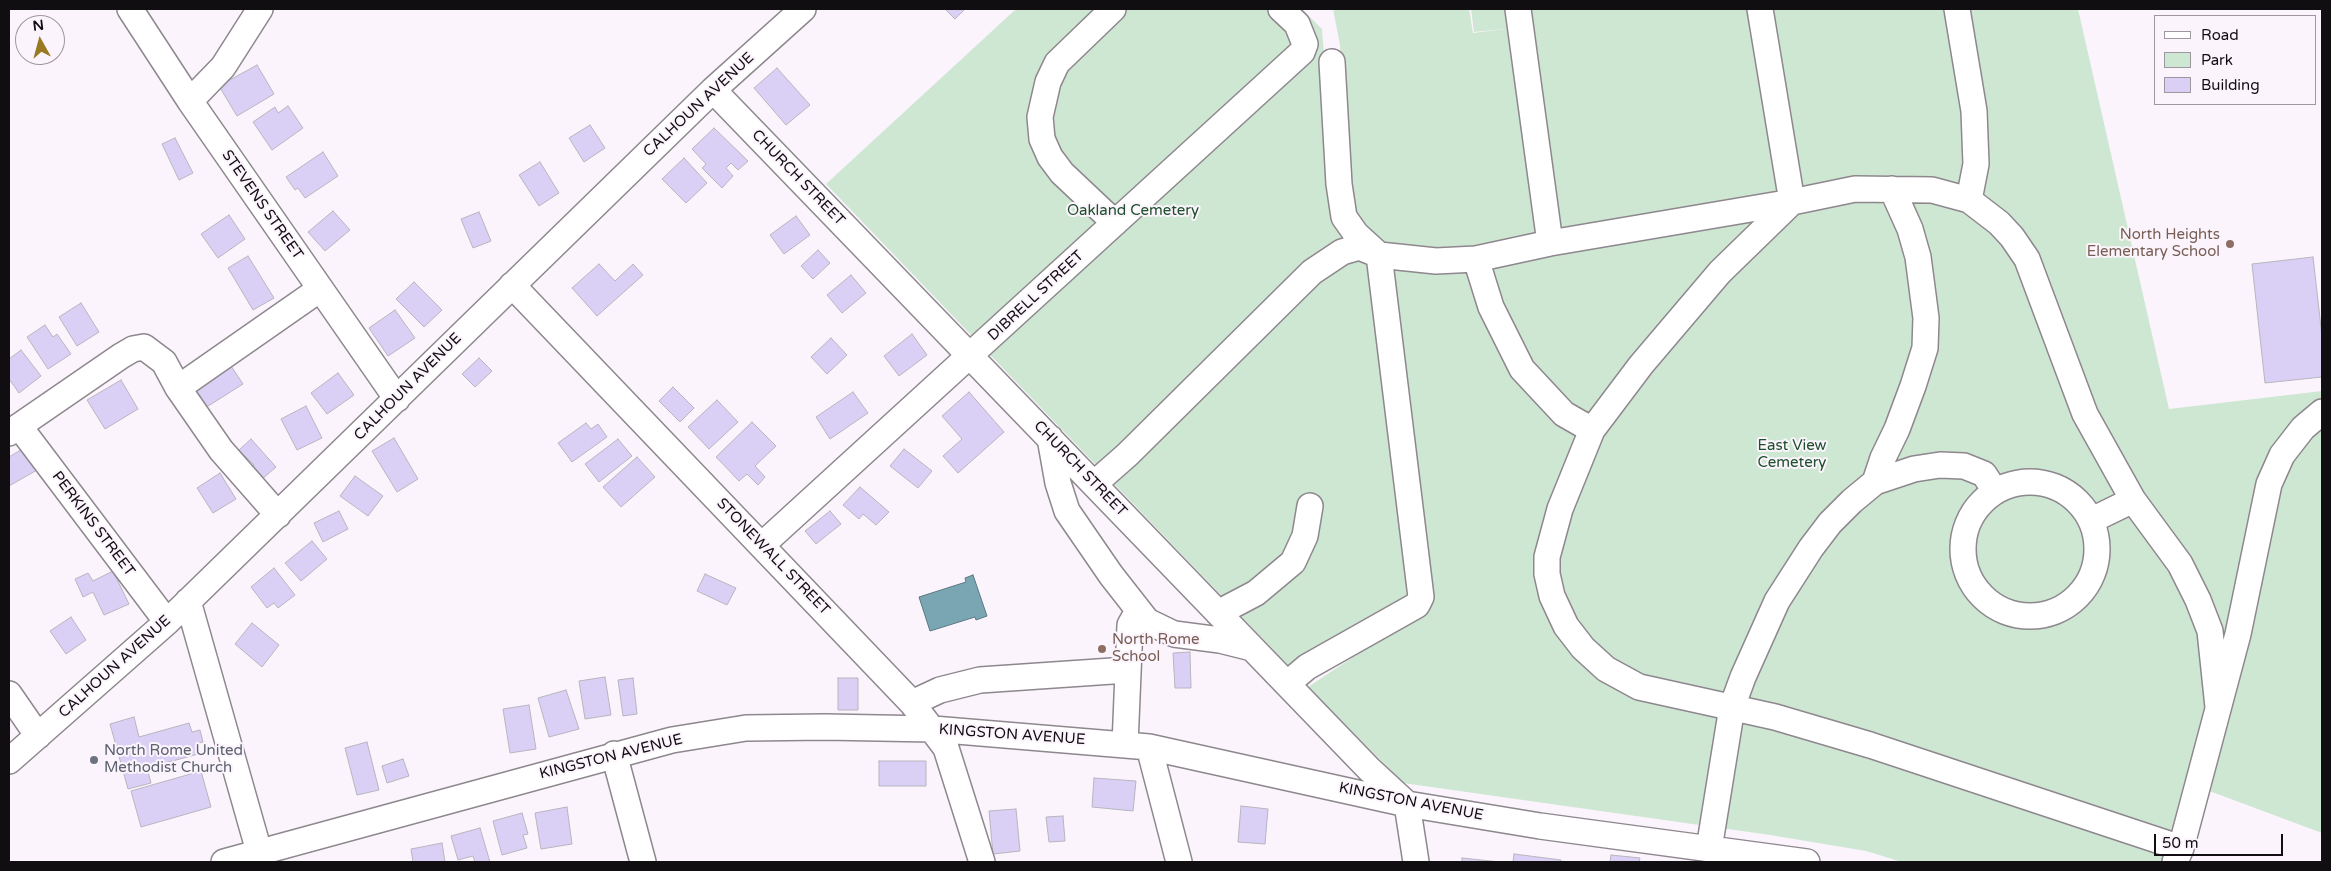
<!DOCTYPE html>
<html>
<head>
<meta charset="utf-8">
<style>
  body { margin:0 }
  #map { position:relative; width:2331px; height:871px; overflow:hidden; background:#fcf4fc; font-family:"Varela Round",sans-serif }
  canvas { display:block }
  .frame { position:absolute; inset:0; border:10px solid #110e11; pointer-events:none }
  .legend { position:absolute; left:2154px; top:15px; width:162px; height:90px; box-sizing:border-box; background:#fcf4fc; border:1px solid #9e989e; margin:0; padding:6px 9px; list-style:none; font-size:15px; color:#110e11 }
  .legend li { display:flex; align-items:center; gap:10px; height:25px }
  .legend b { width:25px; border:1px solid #9e989e }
  .north { position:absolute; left:15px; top:15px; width:50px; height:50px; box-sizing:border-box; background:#fcf4fc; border:1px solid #9e989e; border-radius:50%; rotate:353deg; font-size:14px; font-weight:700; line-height:20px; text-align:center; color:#110e11 }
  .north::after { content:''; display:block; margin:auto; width:18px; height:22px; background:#997a23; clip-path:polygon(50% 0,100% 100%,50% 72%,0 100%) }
  .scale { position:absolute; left:2154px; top:834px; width:129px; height:22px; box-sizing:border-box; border:2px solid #110e11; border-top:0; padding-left:6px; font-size:15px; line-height:18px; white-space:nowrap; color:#110e11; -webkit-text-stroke:4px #fcf4fc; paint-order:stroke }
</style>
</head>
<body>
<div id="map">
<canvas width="2331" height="871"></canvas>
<div class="frame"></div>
<ul class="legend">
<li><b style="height:6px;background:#fff"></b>Road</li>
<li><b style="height:14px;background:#cee7d3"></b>Park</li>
<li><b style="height:14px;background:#dad0f5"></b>Building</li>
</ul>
<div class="north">N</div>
<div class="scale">50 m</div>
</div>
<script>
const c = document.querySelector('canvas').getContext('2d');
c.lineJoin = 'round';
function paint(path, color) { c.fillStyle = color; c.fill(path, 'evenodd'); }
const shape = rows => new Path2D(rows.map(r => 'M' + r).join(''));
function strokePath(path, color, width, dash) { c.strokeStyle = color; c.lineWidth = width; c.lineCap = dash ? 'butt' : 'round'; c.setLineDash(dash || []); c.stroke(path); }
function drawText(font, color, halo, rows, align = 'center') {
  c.font = font + ' "Varela Round",sans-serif'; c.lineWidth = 4; c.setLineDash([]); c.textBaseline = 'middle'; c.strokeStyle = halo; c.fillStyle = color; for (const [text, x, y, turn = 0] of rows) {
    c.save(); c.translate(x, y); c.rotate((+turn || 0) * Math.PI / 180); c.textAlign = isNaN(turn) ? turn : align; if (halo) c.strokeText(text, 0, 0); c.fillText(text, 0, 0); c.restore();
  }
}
paint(shape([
  [1016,9,1302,9,1322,29,1336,212,1369,258,1410,596,1288,665,826,184],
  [1333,9,1469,9,1473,33,1505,29,1474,32,1471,9,2078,9,2169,409,2322,391,2322,833,2188,783,2162,862,1902,862,1866,851,1770,835,1403,783,1308,687,1430,606,1386,248,1350,210,1340,45]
]), '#cee7d3');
const water = shape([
  [973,575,987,616,976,620,975,617,930,631,919,597,966,582,965,578,973,575]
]);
paint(water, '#79a6b2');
strokePath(water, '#5a7882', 1);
const building = shape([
  [945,9,965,9,955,19,945,9],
  [257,65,274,94,237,116,219,86,257,65],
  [777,68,810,105,786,125,754,88,777,68],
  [288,106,303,128,272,150,253,122,275,107,278,113,288,106],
  [590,125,605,148,584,162,569,138,590,125],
  [714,128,748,161,738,170,731,163,726,168,733,176,722,188,702,168,706,164,692,149,714,128],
  [175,138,193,173,179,180,162,144,175,138],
  [323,152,338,176,305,198,298,188,295,190,286,177,323,152],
  [684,158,707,183,686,203,662,179,684,158],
  [540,162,559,193,539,206,519,175,540,162],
  [333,211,350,230,325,251,308,232,333,211],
  [479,212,491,241,473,248,461,219,479,212],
  [229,215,245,239,218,258,201,234,229,215],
  [796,216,810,235,784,254,770,235,796,216],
  [818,250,830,263,813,279,801,266,818,250],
  [248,256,274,298,253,310,228,268,248,256],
  [2313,257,2322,336,2322,377,2265,383,2252,264,2313,257],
  [599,264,615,281,633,264,643,275,597,316,572,288,599,264],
  [851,275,866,293,842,313,827,295,851,275],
  [414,282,442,310,424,327,396,299,414,282],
  [81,303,99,332,77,346,59,317,81,303],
  [395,310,415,338,388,356,369,328,395,310],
  [45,325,53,337,57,334,71,354,48,369,27,337,45,325],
  [912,334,927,355,899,376,884,356,912,334],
  [831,338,847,355,827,374,811,357,831,338],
  [21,350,41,376,19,393,9,379,9,359,21,350],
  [479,358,492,371,475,387,462,374,479,358],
  [231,366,243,384,205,408,193,390,231,366],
  [338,373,354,395,327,414,311,393,338,373],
  [121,380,138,409,105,429,87,400,121,380],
  [673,387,694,408,680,422,659,401,673,387],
  [853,392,868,413,830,439,816,417,853,392],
  [969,392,1004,432,958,473,943,456,962,439,942,416,969,392],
  [717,400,738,422,709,449,688,427,717,400],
  [306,406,322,438,297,450,281,419,306,406],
  [752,422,776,446,755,466,765,477,758,485,747,474,739,481,716,457,752,422],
  [586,423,591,429,598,424,607,437,572,462,558,443,586,423],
  [394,438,418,479,397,492,372,451,394,438],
  [251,439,276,467,261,480,250,468,254,465,239,450,251,439],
  [618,439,632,456,599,482,585,464,618,439],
  [24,448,37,470,9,486,9,457,24,448],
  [904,449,932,471,918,488,890,466,904,449],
  [637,457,655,477,621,507,603,487,637,457],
  [220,473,236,499,213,513,197,488,220,473],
  [355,476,383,496,368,516,340,496,355,476],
  [860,487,889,512,876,525,863,514,859,519,843,505,860,487],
  [339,511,348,529,323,542,314,523,339,511],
  [830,511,841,524,816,544,805,531,830,511],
  [312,541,327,559,301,581,285,563,312,541],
  [274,568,295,595,278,608,274,603,267,608,251,587,274,568],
  [113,571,129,604,104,615,93,592,83,597,75,579,88,573,93,581,113,571],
  [705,574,736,588,727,605,697,591,705,574],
  [71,617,86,640,66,654,50,631,71,617],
  [252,623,279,645,262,667,235,644,252,623],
  [1190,652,1191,688,1175,688,1173,653,1190,652],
  [605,677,611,715,585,719,579,681,605,677],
  [633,678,637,714,623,716,618,680,633,678],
  [838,678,858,678,858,710,838,710,838,678],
  [566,690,579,729,549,737,538,698,566,690],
  [529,705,536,749,510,753,503,709,529,705],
  [134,717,139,737,189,723,192,732,200,730,203,742,195,744,198,754,147,768,151,783,128,789,110,724,134,717],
  [367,742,379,790,357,795,345,748,367,742],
  [403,759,409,776,387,783,382,766,403,759],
  [879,761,926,761,926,786,879,786,879,761],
  [201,771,211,807,141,827,131,791,201,771],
  [1094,778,1136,781,1133,811,1092,807,1094,778],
  [1241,806,1268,809,1265,844,1238,842,1241,806],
  [567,807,572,844,541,849,535,813,567,807],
  [1016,809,1020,851,993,854,989,811,1016,809],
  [522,813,528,834,523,835,527,848,502,855,493,821,522,813],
  [1063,816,1065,841,1049,842,1046,817,1063,816],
  [480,828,490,862,475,862,473,856,458,860,451,836,480,828],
  [442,843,445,862,413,862,411,849,442,843],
  [1514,854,1561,860,1561,862,1513,862,1514,854],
  [1611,855,1640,858,1639,862,1610,862,1611,855],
  [1462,858,1500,862,1462,862,1462,858]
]);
paint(building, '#dad0f5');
strokePath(building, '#b7b5be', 1);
const minor = shape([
  [130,9,190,101,397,399],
  [1113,9,1057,63,1048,82,1040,117,1042,139,1050,157,1062,173,1115,223],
  [1518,9,1550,243],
  [1760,9,1792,202,1720,272,1641,365,1592,430,1560,509,1547,557,1547,574,1552,596,1566,626,1583,648,1606,669,1639,687,1775,717,1870,745,2181,848],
  [1957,9,1974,111,1976,164,1969,200],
  [713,90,1369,769,1407,804,1416,862],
  [190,101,223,67,260,9],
  [1476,259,1491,307,1522,369,1564,414,1592,430],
  [512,285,912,703,946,748,982,862],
  [178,388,320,289],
  [19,426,167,622],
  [9,433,121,356,133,349,144,347,164,362,178,388,221,450,278,515],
  [1050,438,1058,483,1067,511,1111,575,1147,621,1174,634,1220,640,1252,648],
  '1963 549a67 67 0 1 1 134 0a67 67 0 1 1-134 0Z',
  [1875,482,1883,458,1897,429,1913,386,1925,348,1926,318,1918,257,1910,229,1892,189],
  [1094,484,1127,455,1312,272,1342,252,1359,247,1379,255,1436,261,1476,259,1550,243,1792,202,1855,189,1932,190,1969,200,1999,223,2012,237,2027,259,2085,414,2133,500,2180,564,2198,600,2210,631,2218,707],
  [2092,520,2133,500],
  [762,545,1302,52,1305,44,1297,24,1281,9],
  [188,601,262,862],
  [1218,613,1256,593,1293,562,1305,536,1310,506],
  [1287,684,1307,667,1417,605,1421,597,1379,255,1356,234,1344,217,1339,184,1332,62],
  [9,694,38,736],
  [912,703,940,690,980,680,1127,670],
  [1125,745,1130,625,1138,611],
  [1149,747,1179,862],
  [614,754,643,862],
  [9,761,167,622,713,90,803,9],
  [1709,849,1732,707,1743,677,1777,601,1811,548,1830,523,1852,501,1875,482,1914,469,1940,465,1964,466,1984,474,1995,491],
  [224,862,672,740,746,728,825,727,933,729,1149,747,1407,804,1540,826,1807,862],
  [2175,862,2181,848,2238,634,2269,484,2282,455,2303,428,2322,412]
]);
strokePath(minor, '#8e878e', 28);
strokePath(minor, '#fff', 25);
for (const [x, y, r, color] of [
  [2230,244,5,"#8d6e63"],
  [1102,649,5,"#8d6e63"],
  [94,760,5,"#6b7280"]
]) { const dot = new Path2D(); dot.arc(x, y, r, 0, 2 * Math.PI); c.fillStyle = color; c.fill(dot); strokePath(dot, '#fcf4fc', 2); }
drawText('15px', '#110e11', '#fcf4fc', [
  ["CALHOUN AVENUE",699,105,-43],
  ["CHURCH STREET",798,178,46],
  ["STEVENS STREET",262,205,55],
  ["DIBRELL STREET",1036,296,-43],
  ["CALHOUN AVENUE",408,387,-45],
  ["CHURCH STREET",1080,469,46],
  ["PERKINS STREET",93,524,53],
  ["STONEWALL STREET",773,557,46],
  ["CALHOUN AVENUE",115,667,-42],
  ["KINGSTON AVENUE",1012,735,4],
  ["KINGSTON AVENUE",611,757,-14],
  ["KINGSTON AVENUE",1411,802,11]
]);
drawText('15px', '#1c4f2b', '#fcf4fc', [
  ["Oakland Cemetery",1133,211],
  ["East View",1792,446],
  ["Cemetery",1792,463]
]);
drawText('15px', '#785e54', '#fcf4fc', [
  ["North Heights",2220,235],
  ["Elementary School",2220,252],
  ["North Rome",1112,640,"left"],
  ["School",1112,657,"left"]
], 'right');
drawText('15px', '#5b616d', '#fcf4fc', [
  ["North Rome United",104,751],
  ["Methodist Church",104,768]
], 'left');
</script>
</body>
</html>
